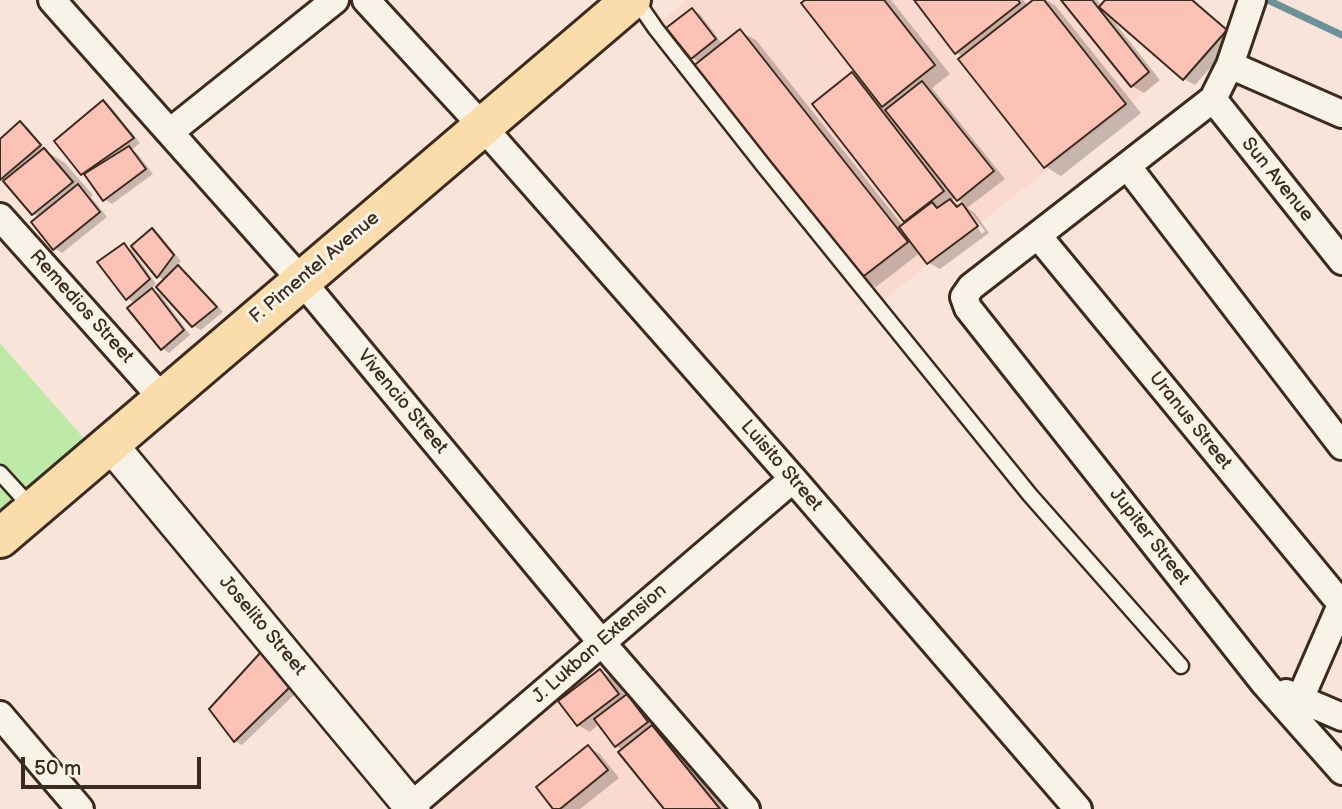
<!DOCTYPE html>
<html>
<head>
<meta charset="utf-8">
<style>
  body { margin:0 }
  #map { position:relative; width:1342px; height:809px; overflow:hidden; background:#f9e4d9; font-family:"Balsamiq Sans",sans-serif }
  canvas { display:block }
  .scale { position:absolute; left:21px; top:757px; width:180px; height:32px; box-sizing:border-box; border:4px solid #3b2a1e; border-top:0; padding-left:9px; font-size:21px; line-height:24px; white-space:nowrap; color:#3b2a1e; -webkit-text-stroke:5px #f7f3e8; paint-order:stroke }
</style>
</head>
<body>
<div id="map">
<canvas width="1342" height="809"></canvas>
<div class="scale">50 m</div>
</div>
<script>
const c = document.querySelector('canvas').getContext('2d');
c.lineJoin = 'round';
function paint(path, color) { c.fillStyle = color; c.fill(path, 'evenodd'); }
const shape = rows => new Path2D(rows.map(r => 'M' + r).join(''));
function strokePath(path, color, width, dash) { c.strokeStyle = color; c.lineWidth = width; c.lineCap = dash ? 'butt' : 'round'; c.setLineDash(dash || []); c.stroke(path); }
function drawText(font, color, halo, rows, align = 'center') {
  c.font = font + ' "Balsamiq Sans",sans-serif'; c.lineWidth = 6; c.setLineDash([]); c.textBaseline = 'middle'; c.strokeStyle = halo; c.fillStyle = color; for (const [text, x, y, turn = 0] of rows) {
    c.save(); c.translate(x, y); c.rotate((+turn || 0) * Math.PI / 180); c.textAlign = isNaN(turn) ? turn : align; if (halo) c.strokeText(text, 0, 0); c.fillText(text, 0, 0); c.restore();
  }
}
paint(shape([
  [687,0,1094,0,1159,81,881,302,656,25],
  [606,655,735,809,427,809]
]), '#fadace');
paint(shape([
  [0,343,87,442,0,518]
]), '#beeaa8');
paint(shape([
  [808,0,891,0,950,74,932,88,1005,179,967,208,974,212,989,233,940,269,929,263,921,252,876,287,861,278,701,63,692,58,692,10,700,14,723,45,740,32,756,40,903,226,907,223,814,104,852,74,865,81],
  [956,197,958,200,965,203,961,207,951,201],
  [967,213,971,213,985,231,982,234],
  [916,0,1023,0,1028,6,1036,0,1046,0,1055,5,1141,113,1061,176,1046,167,960,59,963,57,956,52],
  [1063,0,1097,0,1102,6,1108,0,1194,0,1237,38,1195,85,1184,79,1109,15,1160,80,1144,93,1132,86],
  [103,103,111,107,140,143,131,150,137,153,153,174,112,204,104,199,89,178,82,174,57,141],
  [21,123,28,128,46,151,65,163,93,195,91,197,107,217,62,253,54,248,40,217,33,214,0,178,0,141],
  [152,230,159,234,181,261,176,266,186,272,223,312,201,330,193,326,165,281,158,276],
  [124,245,132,250,156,284,150,289,160,294,190,335,169,353,162,348,136,304,127,298],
  [261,655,268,659,296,693,242,745,235,741],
  [600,671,612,678,626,697,639,703,658,730,664,734,724,809,666,809,623,750,616,746,599,724,590,732,578,725],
  [588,747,600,754,619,778,580,809,556,809]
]), '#0003');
strokePath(shape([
  [1268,0,1342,35]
]), '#6a9298', 7);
const building = shape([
  [805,0,884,0,935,65,882,107,801,3,805,0],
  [914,0,1018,0,1020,3,955,54,914,0],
  [1033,0,1044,0,1126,104,1044,168,958,59,1033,0],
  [1061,0,1092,0,1149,72,1131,87,1061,0],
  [1105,0,1192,0,1227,30,1183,80,1099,7,1105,0],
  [692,8,716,39,691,59,666,28,692,8],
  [740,29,908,242,860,279,692,67,740,29],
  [852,72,944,191,904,222,812,104,852,72],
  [922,81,994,171,957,201,885,110,922,81],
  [103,100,134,138,81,175,54,141,103,100],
  [20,121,41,145,0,180,0,139,20,121],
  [129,146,146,169,103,201,84,174,129,146],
  [44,148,73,182,32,215,3,181,44,148],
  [78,184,100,212,53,250,31,222,78,184],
  [950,199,957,207,962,203,978,226,927,264,899,227,932,202,937,208,950,199],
  [152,228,174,255,157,278,131,246,152,228],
  [124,243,150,279,126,300,97,262,124,243],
  [178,265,217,307,192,327,156,287,178,265],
  [152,288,184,330,161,350,127,308,152,288],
  [261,652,289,688,234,742,209,709,261,652],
  [600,669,619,694,577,726,558,701,600,669],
  [627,694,648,722,615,747,594,719,627,694],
  [652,725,720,809,664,809,618,752,652,725],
  [588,745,608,770,560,809,553,809,536,787,588,745]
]);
paint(building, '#fdc2b6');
strokePath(building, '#3b2a1e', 2);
const service = shape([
  [636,0,656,29,763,165,1030,495,1181,666],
  [0,473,33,509]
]);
const minor = shape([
  [52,0,301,280,602,643,746,809],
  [366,0,482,126,793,479,1078,809],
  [1252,0,1230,65,1213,99,971,287,964,297,968,308,1265,684,1342,771],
  [1230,65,1342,114],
  [1213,99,1342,261],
  [170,132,335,0],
  [1128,167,1342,446],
  [0,217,162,398],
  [1039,237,1342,605],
  [1286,693,1342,717],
  [1300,699,1341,605],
  [0,715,80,809],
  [411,806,793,479]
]);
const tertiary = shape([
  [110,444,413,809]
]);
const primary = shape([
  [0,538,631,0]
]);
strokePath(service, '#3b2a1e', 19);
strokePath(minor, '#3b2a1e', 32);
strokePath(tertiary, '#3b2a1e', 38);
strokePath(primary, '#3b2a1e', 44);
strokePath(service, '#f7f3e8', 14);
strokePath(minor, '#f7f3e8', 26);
strokePath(tertiary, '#f7f3e8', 33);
strokePath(primary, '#fbddab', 38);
drawText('19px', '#3b2a1e', '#f7f3e8', [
  ["Sun Avenue",1277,180,51],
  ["F. Pimentel Avenue",315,268,-40],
  ["Remedios Street",81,307,48],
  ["Vivencio Street",402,402,50],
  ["Uranus Street",1190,421,51],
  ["Luisito Street",781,466,49],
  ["Jupiter Street",1149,537,52],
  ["Joselito Street",262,626,50],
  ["J. Lukban Extension",600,644,-41]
]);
</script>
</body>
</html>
